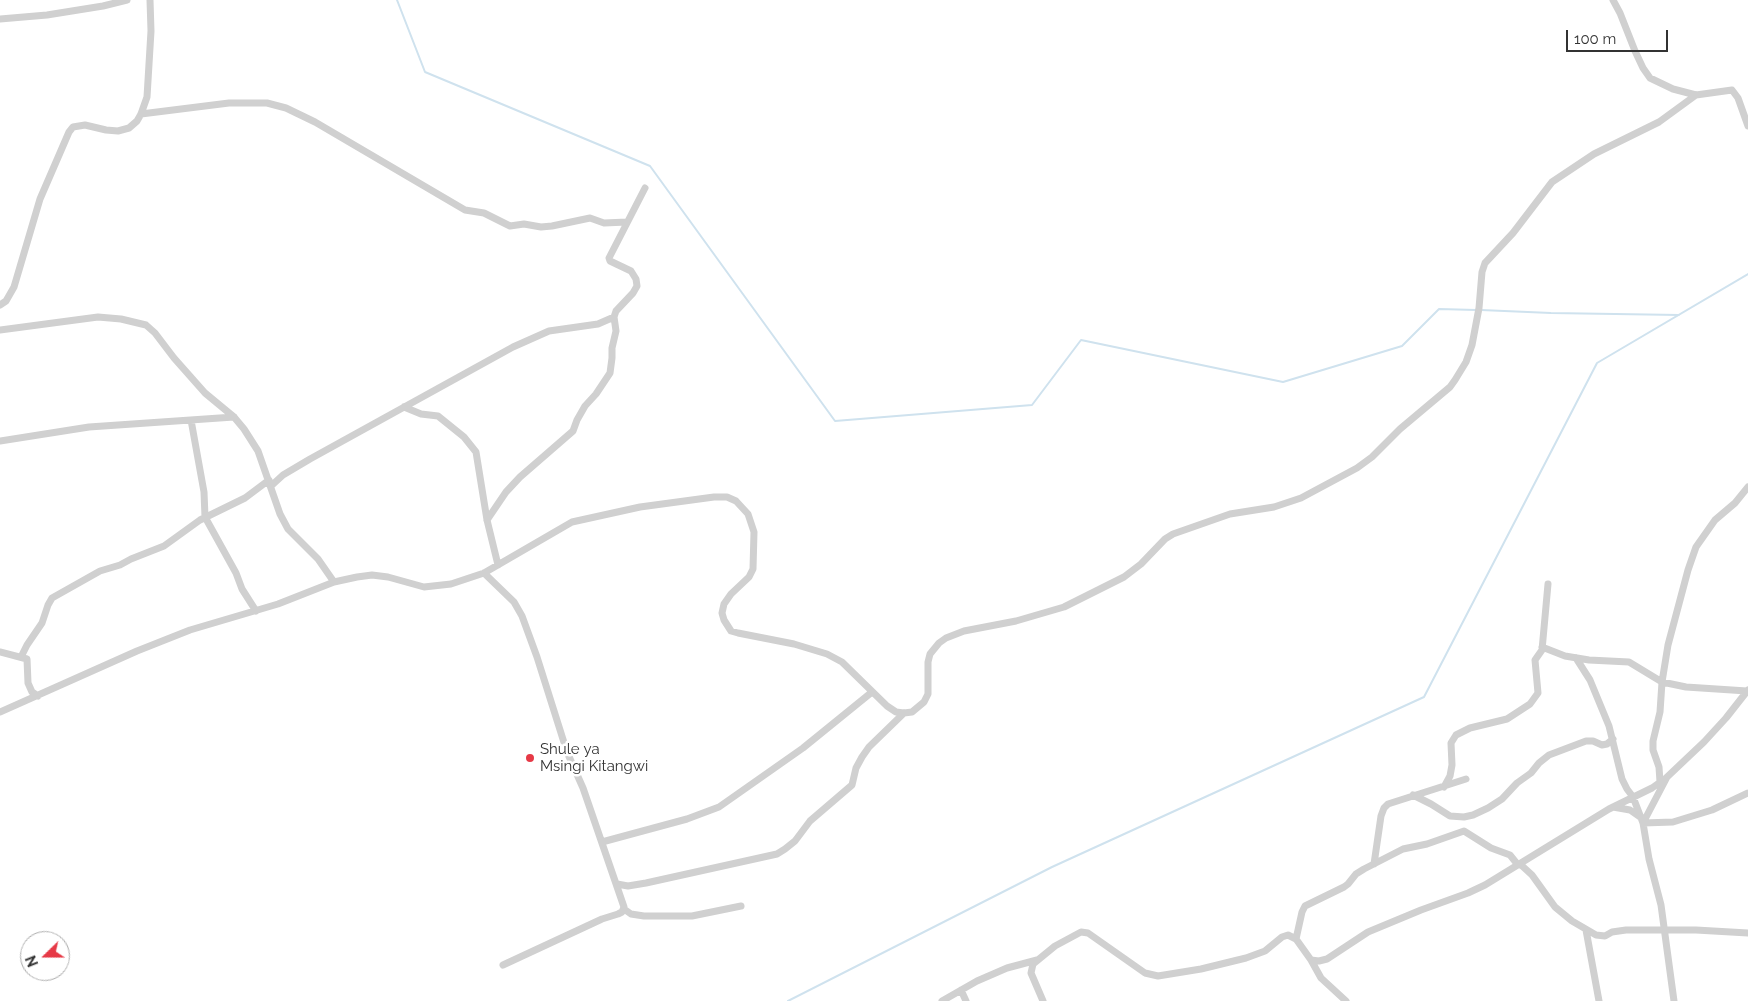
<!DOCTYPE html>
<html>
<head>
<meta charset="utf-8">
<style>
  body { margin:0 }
  #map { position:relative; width:1748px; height:1001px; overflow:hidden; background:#fff; font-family:Raleway,sans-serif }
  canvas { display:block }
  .north { position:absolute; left:20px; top:931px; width:50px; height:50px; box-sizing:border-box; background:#fff; border:1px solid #adadad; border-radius:50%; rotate:248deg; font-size:14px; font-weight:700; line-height:20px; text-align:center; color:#333 }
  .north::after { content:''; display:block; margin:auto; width:18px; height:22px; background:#e63946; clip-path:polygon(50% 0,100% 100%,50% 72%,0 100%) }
  .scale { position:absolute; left:1566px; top:30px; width:102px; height:22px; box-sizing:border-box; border:2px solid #333; border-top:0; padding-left:6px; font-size:15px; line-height:18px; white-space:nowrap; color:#333; -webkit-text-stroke:4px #fff; paint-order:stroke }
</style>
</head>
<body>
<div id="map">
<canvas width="1748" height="1001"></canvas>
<div class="north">N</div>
<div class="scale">100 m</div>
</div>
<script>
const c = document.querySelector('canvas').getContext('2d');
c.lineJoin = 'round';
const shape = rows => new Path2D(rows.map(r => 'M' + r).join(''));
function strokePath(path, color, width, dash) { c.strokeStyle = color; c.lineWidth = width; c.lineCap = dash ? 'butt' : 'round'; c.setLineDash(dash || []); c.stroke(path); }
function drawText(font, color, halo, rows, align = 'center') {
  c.font = font + ' Raleway,sans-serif'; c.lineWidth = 5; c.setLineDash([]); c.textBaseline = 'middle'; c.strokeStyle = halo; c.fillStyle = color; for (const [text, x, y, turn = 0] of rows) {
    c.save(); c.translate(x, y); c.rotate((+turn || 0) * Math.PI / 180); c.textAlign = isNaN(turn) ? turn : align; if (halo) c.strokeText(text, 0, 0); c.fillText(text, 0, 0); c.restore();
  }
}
strokePath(shape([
  [397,0,425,72,650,166,835,421,1032,405,1081,340,1283,382,1402,346,1439,309,1476,310],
  [1481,310,1551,313,1679,315],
  [788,1001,1052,867,1424,697,1597,363,1748,274]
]), '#cfe2ee', 2);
strokePath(shape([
  [1613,0,1620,13,1635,51,1643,68,1650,78,1673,89,1696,95,1732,90,1738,98,1748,126],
  [0,19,47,15,103,6,127,0],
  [141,114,229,103,267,103,286,108,315,122,465,210,484,213,510,226,524,224,541,227,552,226,590,218,604,223,627,222],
  [0,305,6,301,14,287,40,199,69,132,73,127,85,125,106,130,118,131,129,128,137,121,141,114,147,97,151,31,150,0],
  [0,330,98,317,121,319,146,325,155,333,174,358,205,393,234,417,244,429,258,451,280,514,288,529,318,559,334,582],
  [404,407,421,414,438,416,464,437,476,452,487,520,498,565],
  [191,420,204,492,205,517,236,573,242,589,256,611],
  [0,441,89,427,234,417],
  [271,486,283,475,310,459,513,347,549,331,598,324,614,317],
  [487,520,506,492,520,477,573,431,577,420,585,406,596,394,610,373,612,358,612,348,616,331,614,317,616,311,633,293,637,286,636,279,631,271,610,261,609,258,645,188],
  [484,573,514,602,522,616,537,657,567,752,583,788,624,907,622,912,618,914,602,919,503,965],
  [1542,647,1565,656,1589,660,1629,662,1662,682,1686,687,1747,691],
  [0,652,27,659,28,683,32,692,38,696],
  [21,657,27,645,42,623,48,605,52,598,100,571,120,565,131,559,164,546,200,520,245,498,269,480],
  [1576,658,1590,680,1609,726,1622,779,1627,789,1633,797,1643,823,1649,859,1661,905,1674,1001],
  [0,712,137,651,190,630,278,604,334,582,357,577,372,575,388,577,424,587,451,584,484,573,572,522,640,507,714,497,727,497,736,501,748,514,754,532,753,569,749,577,731,594,724,604,722,613,724,620,731,631,738,633,794,644,827,654,842,662,887,706,896,712,904,713,912,712,924,702,928,694,928,662,930,654,939,643,946,638,964,631,1016,621,1064,607,1124,577,1141,564,1165,539,1173,534,1230,514,1274,507,1301,498,1357,468,1372,457,1400,429,1450,387,1455,380,1466,362,1472,345,1479,308,1482,272,1485,263,1513,233,1552,182,1594,154,1659,122,1696,95],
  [1666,779,1643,823,1673,822,1712,810,1748,793],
  [1660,782,1659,767,1653,750,1653,741,1660,712,1662,682,1668,645,1688,570,1696,547,1715,520,1735,503,1748,487],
  [1444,787,1450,776,1452,765,1451,743,1456,735,1470,728,1507,719,1530,704,1538,693,1535,660,1542,650,1548,584],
  [1413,795,1431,804,1450,816,1464,817,1473,815,1488,808,1502,799,1517,783,1531,773,1539,763,1549,755,1586,741,1593,741,1602,745,1607,744,1613,739],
  [1613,807,1630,810,1640,817],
  [602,842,687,819,719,807,803,748,872,692],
  [1374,864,1381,816,1384,808,1388,804,1466,779],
  [1520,864,1532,875,1555,907,1572,921,1596,935,1605,936,1612,932,1626,930,1696,930,1748,933],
  [617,884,628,886,646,883,777,854,785,849,795,841,810,821,852,785,856,768,862,757,869,747,904,713],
  [624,909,631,914,644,916,692,916,741,906],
  [1586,930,1599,1001],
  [1296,939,1302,912,1305,906,1344,887,1348,884,1356,874,1364,869,1403,849,1427,844,1464,831,1491,848,1510,855,1518,865],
  [1311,960,1321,978,1346,1001],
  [961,990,966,1001],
  [942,1001,977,981,1007,968,1037,960],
  [1043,1001,1031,973,1033,964,1055,946,1081,932,1088,933,1145,973,1158,976,1201,969,1246,958,1265,951,1282,937,1288,935,1296,939,1311,960,1319,961,1327,959,1368,932,1421,910,1468,893,1485,885,1609,809,1652,788,1666,778,1704,742,1726,718,1748,690]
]), '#d0d0d0', 7);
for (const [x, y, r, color] of [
  [530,758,5,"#e63946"]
]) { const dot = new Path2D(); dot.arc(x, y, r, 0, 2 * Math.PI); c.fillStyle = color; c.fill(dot); strokePath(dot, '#fff', 2); }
drawText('15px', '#333', '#fff', [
  ["Shule ya",540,749],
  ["Msingi Kitangwi",540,766]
], 'left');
</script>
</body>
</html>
